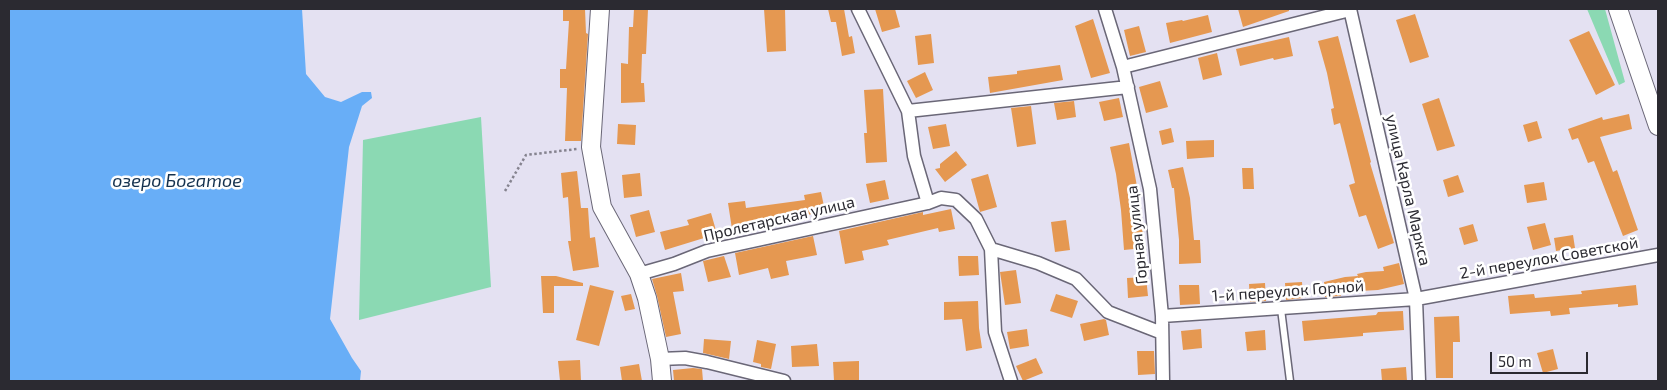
<!DOCTYPE html>
<html>
<head>
<meta charset="utf-8">
<style>
  body { margin:0 }
  #map { position:relative; width:1667px; height:390px; overflow:hidden; background:#e4e1f2; font-family:"Exo 2",sans-serif }
  canvas { display:block }
  .frame { position:absolute; inset:0; border:10px solid #2b2a31; pointer-events:none }
  .scale { position:absolute; left:1490px; top:352px; width:98px; height:22px; box-sizing:border-box; border:2px solid #2b2a31; border-top:0; padding-left:6px; font-size:15px; line-height:18px; white-space:nowrap; color:#2b2a31; -webkit-text-stroke:4px #fff; paint-order:stroke }
</style>
</head>
<body>
<div id="map">
<canvas width="1667" height="390"></canvas>
<div class="frame"></div>
<div class="scale">50 m</div>
</div>
<script>
const c = document.querySelector('canvas').getContext('2d');
c.lineJoin = 'round';
function paint(path, color) { c.fillStyle = color; c.fill(path, 'evenodd'); }
const shape = rows => new Path2D(rows.map(r => 'M' + r).join(''));
function strokePath(path, color, width, dash) { c.strokeStyle = color; c.lineWidth = width; c.lineCap = dash ? 'butt' : 'round'; c.setLineDash(dash || []); c.stroke(path); }
function drawText(font, color, halo, rows, align = 'center') {
  c.font = font + ' "Exo 2",sans-serif'; c.lineWidth = 5; c.setLineDash([]); c.textBaseline = 'middle'; c.strokeStyle = halo; c.fillStyle = color; for (const [text, x, y, turn = 0] of rows) {
    c.save(); c.translate(x, y); c.rotate((+turn || 0) * Math.PI / 180); c.textAlign = isNaN(turn) ? turn : align; if (halo) c.strokeText(text, 0, 0); c.fillText(text, 0, 0); c.restore();
  }
}
paint(shape([
  [1587,9,1605,9,1625,82,1619,85],
  [481,117,491,287,359,320,363,140]
]), '#8bd9b3');
paint(shape([
  [9,9,302,9,306,74,325,97,341,102,362,92,371,92,372,98,362,106,349,147,330,319,352,358,361,371,360,381,9,381]
]), '#68aef7');
paint(shape([
  [563,9,585,9,586,33,588,34,581,141,565,141,567,88,560,88,560,69,566,69,569,21,563,21],
  [634,9,648,9,646,54,642,54,641,83,644,83,645,102,621,103,621,63,628,64,629,27,633,27],
  [764,9,785,9,786,51,767,52],
  [828,9,844,9,849,37,852,36,855,53,842,56,836,22,831,22],
  [875,9,895,9,900,27,882,32],
  [1238,9,1289,9,1289,11,1243,27],
  [1415,14,1429,57,1410,63,1396,20],
  [1208,15,1212,32,1170,43,1166,23,1182,20,1183,21],
  [1093,19,1110,73,1091,78,1075,26],
  [1139,26,1146,52,1130,56,1124,30],
  [1589,31,1615,85,1596,95,1569,40],
  [931,34,934,63,918,65,915,36],
  [1338,36,1371,162,1370,163,1394,243,1378,249,1366,215,1359,217,1349,185,1355,183,1340,123,1334,125,1331,109,1334,108,1327,73,1318,41],
  [1289,37,1293,56,1274,60,1273,58,1240,66,1236,49],
  [1217,53,1222,75,1203,80,1198,58],
  [1060,65,1063,80,990,93,988,77,1017,74,1017,71],
  [925,72,933,90,916,98,907,81],
  [1160,81,1168,107,1146,113,1139,87],
  [883,89,887,162,866,163,864,133,867,133,864,90],
  [1119,98,1123,117,1104,121,1099,102],
  [1439,98,1455,146,1437,151,1422,104],
  [1074,101,1076,117,1057,120,1054,103],
  [1031,106,1036,144,1017,147,1011,108],
  [1629,114,1632,129,1600,137,1613,172,1617,170,1638,230,1623,236,1594,161,1588,163,1578,138,1572,140,1568,129,1602,117,1603,120],
  [1537,121,1542,138,1528,142,1523,125],
  [618,124,636,125,635,145,617,144],
  [946,124,950,146,933,149,928,127],
  [1171,128,1174,142,1162,145,1159,131],
  [1214,140,1214,157,1187,159,1186,141],
  [1129,143,1141,208,1144,248,1124,250,1121,210,1116,174,1110,147],
  [956,151,967,165,945,182,935,169,940,168,940,164],
  [1183,167,1190,198,1194,240,1200,240,1201,263,1179,264,1179,240,1174,188,1172,188,1168,170],
  [1242,168,1253,168,1254,189,1243,189],
  [577,171,581,208,588,208,590,238,595,237,599,267,573,271,568,241,571,241,568,197,563,198,561,173],
  [640,173,642,196,624,198,622,175],
  [988,174,997,207,980,212,971,179],
  [1458,175,1464,192,1448,197,1443,180],
  [885,180,889,199,870,203,866,184],
  [1544,182,1547,200,1527,203,1524,185],
  [821,192,825,211,794,218,748,224,749,227,732,229,728,203,745,201,746,208,805,200,804,195],
  [951,209,955,229,939,232,938,228,887,240,889,245,862,251,864,260,845,264,839,231,923,212,923,215],
  [649,210,655,232,636,237,630,215],
  [711,213,717,234,665,250,660,232,689,225,687,220],
  [1066,220,1070,250,1055,252,1051,222],
  [1545,223,1551,245,1533,250,1527,227],
  [1473,224,1478,241,1464,245,1459,228],
  [1573,235,1575,248,1556,251,1554,238],
  [813,236,817,255,786,261,789,275,771,279,768,268,739,275,735,253],
  [724,256,731,277,708,282,703,261],
  [958,256,978,256,979,275,959,276],
  [1399,263,1404,284,1378,290,1341,292,1341,296,1325,297,1324,282,1345,277,1358,276,1357,274,1366,272,1384,271,1383,267],
  [1016,270,1021,303,1005,305,1000,272],
  [681,273,684,291,673,292,681,334,666,337,657,296,652,279],
  [541,276,556,276,583,283,583,286,554,286,554,313,543,313],
  [1146,277,1148,296,1128,298,1127,278],
  [1302,282,1303,298,1286,300,1285,283],
  [1265,283,1266,301,1250,302,1249,284],
  [590,285,614,291,599,346,576,340],
  [1179,285,1199,285,1200,304,1180,305],
  [1636,285,1638,305,1618,307,1618,304,1569,308,1570,314,1551,316,1550,311,1510,314,1508,296,1534,294,1535,298,1582,294,1581,291],
  [631,294,635,309,625,311,621,296],
  [1056,294,1078,301,1072,318,1050,311],
  [978,301,979,328,982,348,966,351,962,319,944,320,944,302],
  [1403,311,1404,330,1363,333,1363,336,1304,341,1302,321,1376,315,1378,312],
  [1459,316,1460,342,1453,342,1453,378,1436,378,1434,317],
  [1104,319,1106,320,1109,335,1084,341,1080,324],
  [1027,329,1029,346,1010,349,1007,332],
  [1201,329,1202,348,1183,350,1181,331],
  [1265,330,1266,350,1247,351,1245,332],
  [704,339,731,341,729,359,703,353],
  [757,340,776,344,771,369,761,367,761,364,753,362],
  [817,344,819,366,792,367,791,346],
  [1553,349,1558,369,1543,373,1537,353],
  [1137,351,1154,351,1155,374,1138,375],
  [1036,358,1043,373,1023,381,1016,366],
  [580,360,581,381,560,381,558,361],
  [859,361,859,380,834,381,833,362],
  [639,364,642,381,622,381,620,367],
  [1406,367,1407,381,1382,381,1381,369],
  [693,368,702,369,703,381,674,381,673,370]
]), '#e59851');
const lane = shape([
  [1281,309,1290,381]
]);
const street = shape([
  [858,9,908,111,914,156,928,203,941,198,956,200,976,219,991,249,995,332,1011,381],
  [1105,9,1123,67,1150,189,1162,316,1163,381],
  [1350,9,1416,299,1419,381],
  [1123,67,1350,10],
  [908,111,1128,87],
  [991,249,1038,263,1076,279,1108,312,1162,333],
  [639,274,674,264,707,251,928,203],
  [1162,316,1416,299,1658,255],
  [660,359,685,358,707,362,784,381]
]);
const secondary = shape([
  [600,9,591,147,602,207,639,274,647,298,660,359,662,381],
  [1618,9,1658,126]
]);
strokePath(lane, '#6a6777', 9);
strokePath(street, '#6a6777', 15);
strokePath(secondary, '#6a6777', 20);
strokePath(shape([
  [505,191,526,155,577,149]
]), '#85838f', 2.5, [2.5, 2.5]);
strokePath(lane, '#fff', 6);
strokePath(street, '#fff', 12);
strokePath(secondary, '#fff', 18);
drawText('16px', '#2b2a31', '#fff', [
  ["улица Карла Маркса",1408,190,77],
  ["Пролетарская улица",779,219,-13],
  ["Горная улица",1137,235,-96],
  ["2-й переулок Советской",1549,258,-10],
  ["1-й переулок Горной",1288,291,-4]
]);
drawText('italic 18px', '#14314e', '#fff', [
  ["озеро Богатое",177,181]
]);
</script>
</body>
</html>
